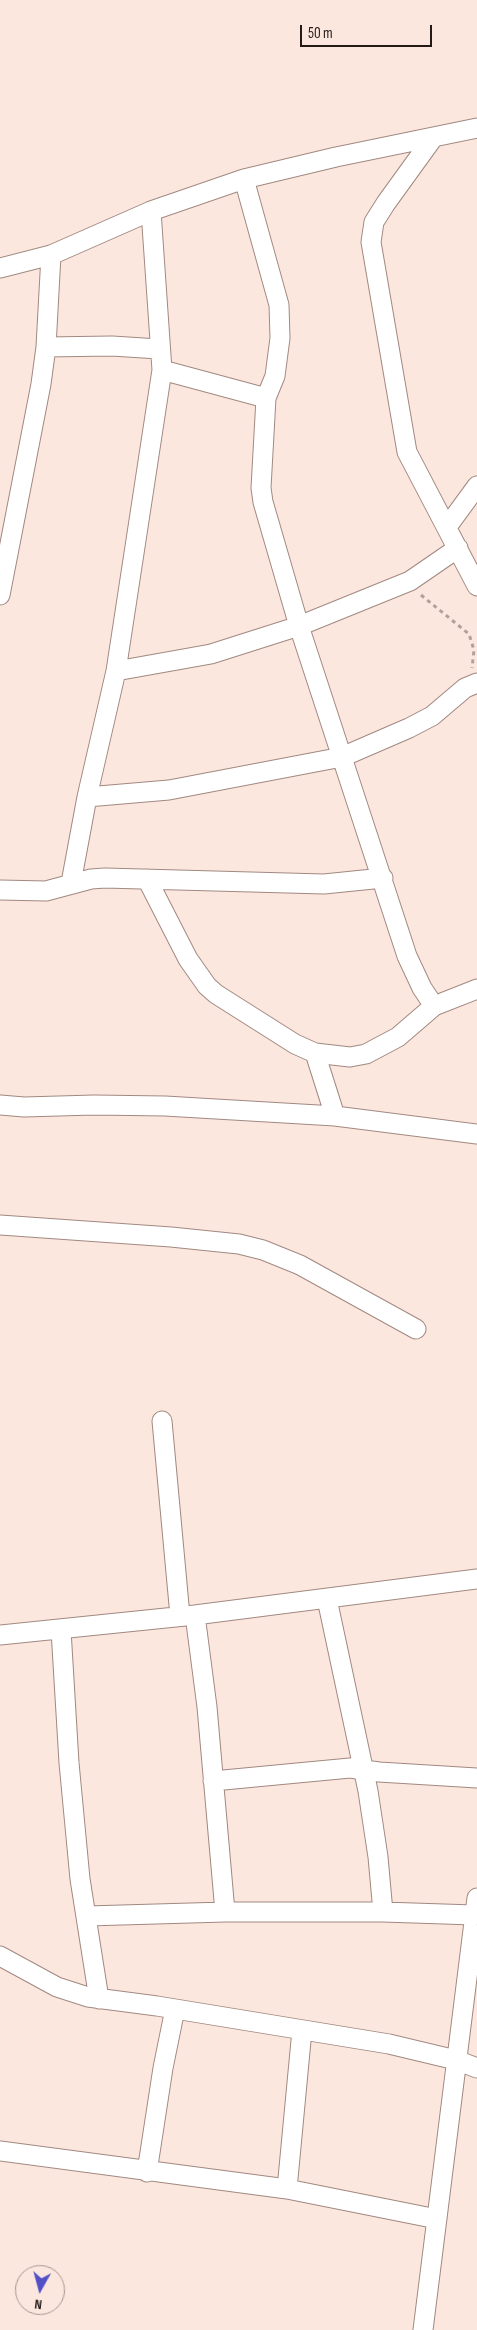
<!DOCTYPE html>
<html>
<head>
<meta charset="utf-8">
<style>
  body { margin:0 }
  #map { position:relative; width:477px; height:2330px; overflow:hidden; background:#fce7df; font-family:"Sofia Sans Condensed",sans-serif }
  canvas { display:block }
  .north { position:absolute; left:15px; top:2265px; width:50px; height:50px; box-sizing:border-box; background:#fce7df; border:1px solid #a5958f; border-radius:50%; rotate:187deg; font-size:14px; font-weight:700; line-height:20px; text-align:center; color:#231a17 }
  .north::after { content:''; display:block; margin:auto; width:18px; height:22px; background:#5350c7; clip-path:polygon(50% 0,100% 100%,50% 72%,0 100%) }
  .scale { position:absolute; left:300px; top:25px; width:132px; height:22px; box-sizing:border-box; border:2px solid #231a17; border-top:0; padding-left:6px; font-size:15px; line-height:18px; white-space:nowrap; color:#231a17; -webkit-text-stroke:4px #fce7df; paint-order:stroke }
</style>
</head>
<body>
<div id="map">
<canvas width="477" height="2330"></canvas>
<div class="north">N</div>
<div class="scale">50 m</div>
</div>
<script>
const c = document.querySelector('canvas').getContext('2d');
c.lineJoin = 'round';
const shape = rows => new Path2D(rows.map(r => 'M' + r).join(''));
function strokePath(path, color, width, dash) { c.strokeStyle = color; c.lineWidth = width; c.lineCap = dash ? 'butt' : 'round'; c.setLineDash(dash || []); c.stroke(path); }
const minor = shape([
  [433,138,386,203,374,222,371,242,407,452,477,586],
  [244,179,279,305,280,338,275,376,266,398,261,488,263,502,299,626,407,956,422,988,434,1006],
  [0,268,51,255,151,211,244,179,336,157,477,128],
  [46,347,112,346,159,349],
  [162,370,266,398],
  [447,527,477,486],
  [0,595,41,384,46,347,51,255],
  [116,671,211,654,299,626,410,581,458,548],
  [87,797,169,790,342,757,409,728,432,716,465,688,477,683],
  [147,879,188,959,207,986,216,994,295,1044,315,1053,350,1057,366,1054,398,1037,434,1006,477,989],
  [71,883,87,797,116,671,162,370,151,211],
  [0,890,46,891,91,879,105,878,324,884,383,878],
  [315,1053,335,1116],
  [0,1105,24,1107,94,1105,165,1106,335,1116,477,1134],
  [0,1225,171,1237,239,1244,263,1250,300,1265,416,1329],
  [162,1421,180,1616],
  [327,1599,368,1791,378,1857,383,1912],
  [195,1615,207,1707,225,1912],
  [61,1630,69,1763,80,1879,99,1999],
  [0,1635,195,1615,477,1579],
  [213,1781,350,1768,379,1772,477,1778],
  [87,1916,225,1912,383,1912,474,1915],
  [0,1956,57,1987,88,1997,157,2006,389,2044,456,2060,477,2068],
  [0,2151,287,2189,437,2219],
  [147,2172,163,2068,175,2009],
  [287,2189,302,2030],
  [423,2330,477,1898]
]);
strokePath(minor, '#a18980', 21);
strokePath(shape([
  [421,595,469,634,474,650,472,668]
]), '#b2a19b', 3, [4, 4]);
strokePath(minor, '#fff', 19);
</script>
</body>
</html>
